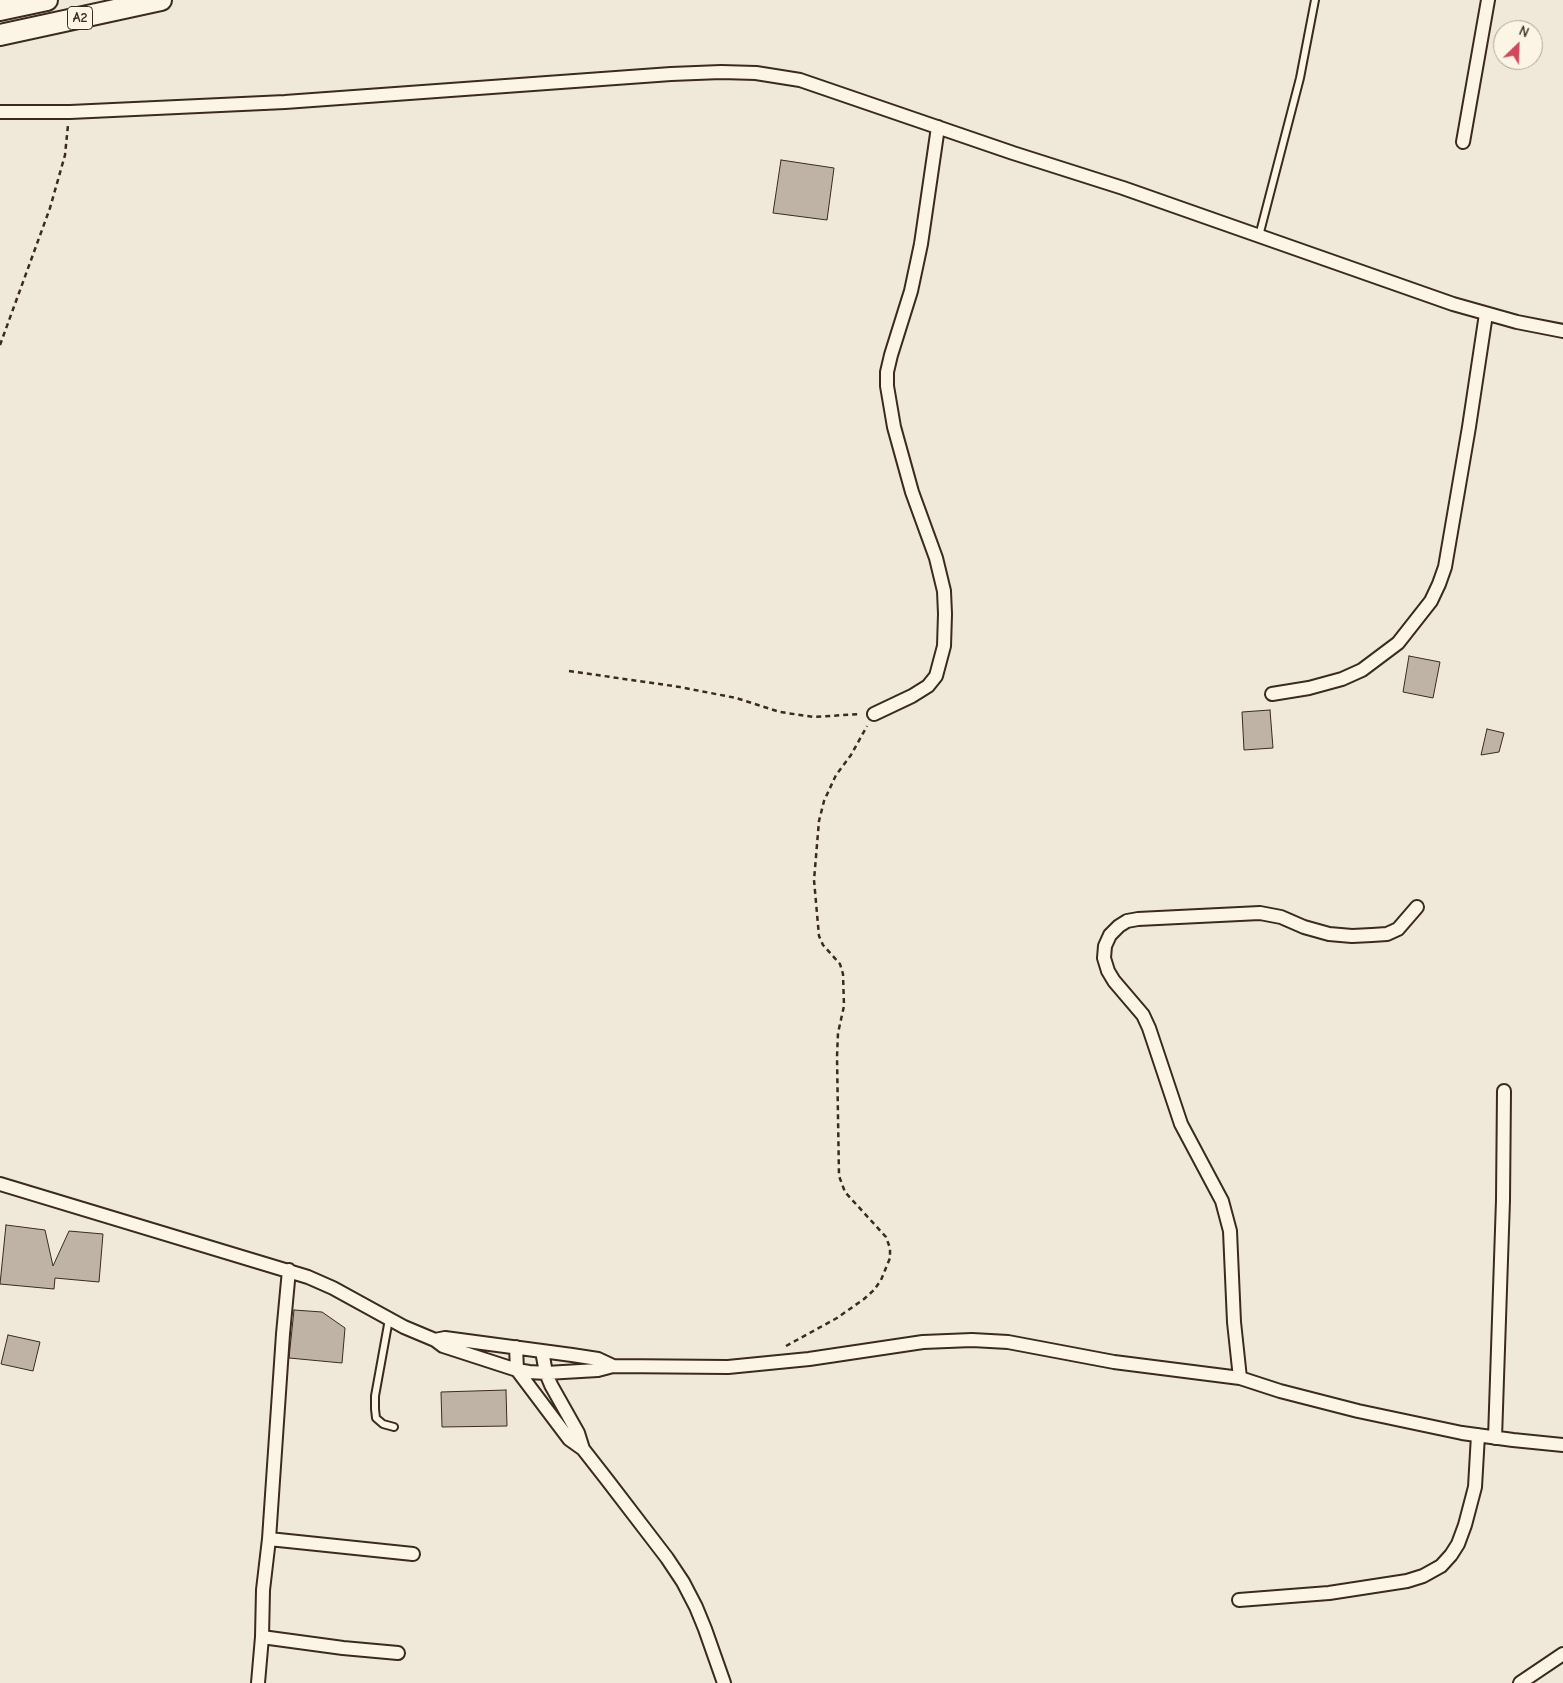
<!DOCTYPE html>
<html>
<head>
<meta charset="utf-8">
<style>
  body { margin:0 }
  #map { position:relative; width:1563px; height:1683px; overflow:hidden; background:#f0e9d9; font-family:"Comic Neue",sans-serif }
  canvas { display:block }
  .north { position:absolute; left:1493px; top:20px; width:50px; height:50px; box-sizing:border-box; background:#fcf5e5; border:1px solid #afa495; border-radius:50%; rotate:24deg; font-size:14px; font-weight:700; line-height:20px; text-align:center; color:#3b2a1e }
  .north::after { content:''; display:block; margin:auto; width:18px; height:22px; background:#d1495b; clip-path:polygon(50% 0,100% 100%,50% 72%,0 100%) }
</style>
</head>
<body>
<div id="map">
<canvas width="1563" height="1683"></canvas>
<div class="north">N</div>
</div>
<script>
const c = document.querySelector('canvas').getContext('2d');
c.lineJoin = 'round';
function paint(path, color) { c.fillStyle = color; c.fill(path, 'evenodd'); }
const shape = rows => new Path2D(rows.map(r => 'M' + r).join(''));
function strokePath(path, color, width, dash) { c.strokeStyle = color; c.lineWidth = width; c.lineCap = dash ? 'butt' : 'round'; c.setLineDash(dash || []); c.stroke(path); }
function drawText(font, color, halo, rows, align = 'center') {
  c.font = font + ' "Comic Neue",sans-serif'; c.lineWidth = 4; c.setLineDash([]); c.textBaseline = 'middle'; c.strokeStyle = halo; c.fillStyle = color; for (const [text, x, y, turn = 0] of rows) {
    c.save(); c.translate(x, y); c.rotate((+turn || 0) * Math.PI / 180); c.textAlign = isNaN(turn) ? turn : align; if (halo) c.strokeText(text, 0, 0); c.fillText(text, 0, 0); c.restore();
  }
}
const building = shape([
  [781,160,834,168,827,220,773,213,781,160],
  [1409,656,1440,662,1433,698,1403,692,1409,656],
  [1270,710,1273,748,1244,750,1242,712,1270,710],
  [1487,729,1504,733,1499,752,1481,755,1487,729],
  [6,1225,45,1230,53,1266,69,1231,103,1234,99,1282,55,1278,54,1289,0,1284,6,1225],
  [294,1310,322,1312,345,1328,342,1363,289,1358,294,1310],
  [8,1335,40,1342,33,1371,1,1364,8,1335],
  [506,1390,507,1426,442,1427,441,1392,506,1390]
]);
paint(building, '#beb3a4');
strokePath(building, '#3b2a1e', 1);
const service = shape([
  [1259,236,1300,78,1315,0],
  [389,1319,375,1396,375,1409,376,1418,383,1424,394,1427]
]);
const minor = shape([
  [0,112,70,112,285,102,671,74,721,72,756,73,800,80,1013,153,1123,188,1453,304,1517,322,1563,331],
  [1463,142,1488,0],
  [1272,694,1309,688,1342,679,1362,670,1398,643,1431,601,1439,584,1445,567,1469,427,1486,314],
  [874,714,912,696,928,686,936,676,944,646,945,614,944,591,936,558,912,492,894,427,887,386,887,372,891,355,911,291,921,244,938,127],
  [0,1184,308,1277,333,1288,404,1327,435,1340,443,1346,517,1370,529,1372,546,1373,598,1370,613,1366,728,1367,809,1359,923,1342,972,1340,1008,1342,1114,1362,1240,1378,1280,1391,1358,1411,1462,1433,1513,1440,1563,1445],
  [435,1340,445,1338,572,1355,598,1359,613,1366],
  [516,1347,517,1370,569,1439,583,1449,608,1481,667,1558,683,1582,696,1607,705,1629,724,1683],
  [542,1351,546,1373,551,1385,578,1433,583,1449],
  [1240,1378,1234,1322,1230,1231,1222,1201,1181,1124,1149,1028,1143,1015,1114,981,1108,971,1104,958,1105,946,1110,935,1119,926,1127,921,1138,919,1260,913,1281,917,1304,927,1329,934,1352,936,1372,935,1387,934,1398,929,1417,907],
  [1495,1438,1503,1200,1504,1091],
  [269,1539,413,1554],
  [1239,1600,1329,1593,1407,1581,1423,1576,1441,1566,1451,1555,1458,1544,1465,1525,1475,1487,1478,1435],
  [262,1637,343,1648,398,1653],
  [258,1683,262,1637,263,1590,269,1539,283,1334,289,1270],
  [1520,1683,1563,1654]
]);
const trunk = shape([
  [0,10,47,0],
  [0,35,161,0]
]);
strokePath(service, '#3b2a1e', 10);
strokePath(minor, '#3b2a1e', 16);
strokePath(trunk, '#3b2a1e', 24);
strokePath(shape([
  [0,345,50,208,65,155,68,125],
  [569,671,680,687,736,698,780,712,814,717,860,714],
  [786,1346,837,1318,864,1299,874,1290,881,1280,890,1258,890,1248,886,1237,845,1192,839,1176,837,1057,838,1033,844,1006,843,974,840,964,823,945,819,936,814,880,819,821,824,801,836,775,851,755,867,726]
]), '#3b2a1e', 2.5, [5, 4]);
strokePath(service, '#fcf5e5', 6);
strokePath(minor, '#fcf5e5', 12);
strokePath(trunk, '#fcf5e5', 20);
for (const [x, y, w] of [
  [80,18,25]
]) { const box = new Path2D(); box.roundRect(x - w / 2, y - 11.5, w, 23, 4); c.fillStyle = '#fcf5e5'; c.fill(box); strokePath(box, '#3b2a1e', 1); }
drawText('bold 14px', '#3b2a1e', null, [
  ["A2",80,18]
]);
</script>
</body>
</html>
